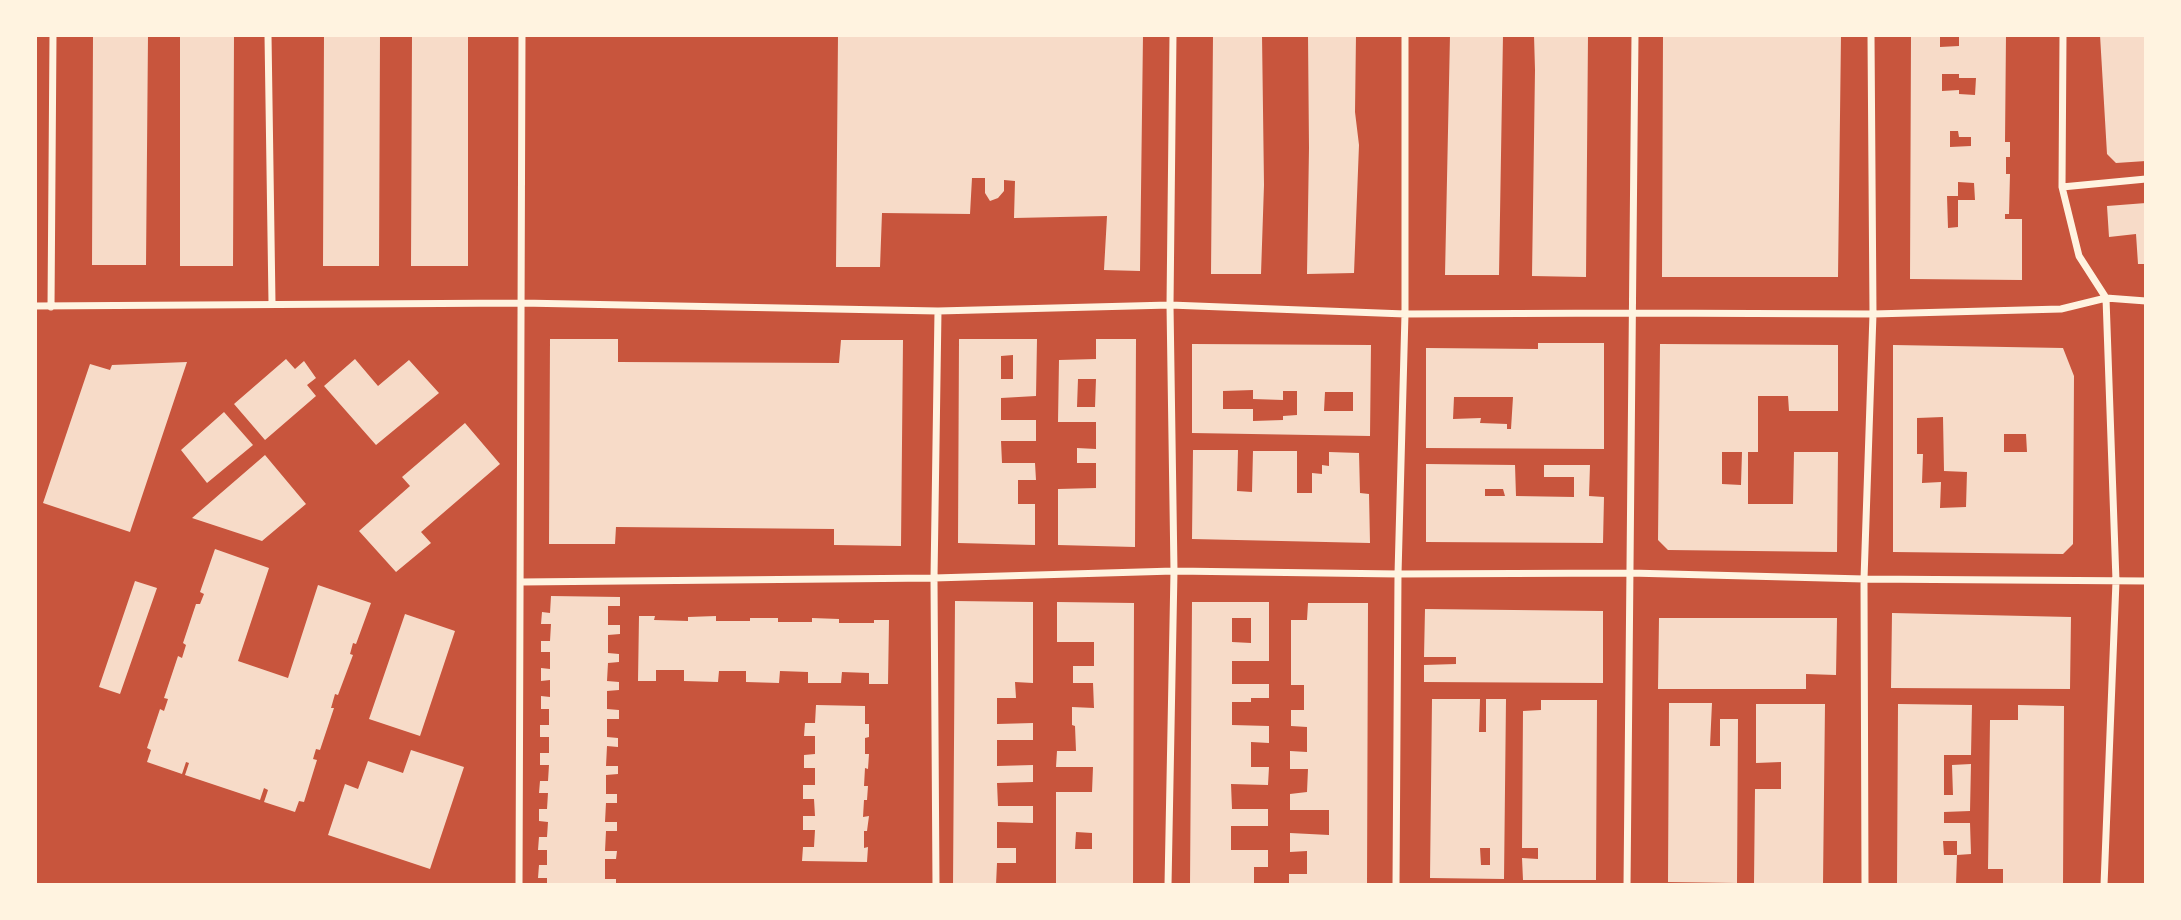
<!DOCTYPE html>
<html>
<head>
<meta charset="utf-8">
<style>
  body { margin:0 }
  #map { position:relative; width:2181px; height:920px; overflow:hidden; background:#c8553d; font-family:Lato,sans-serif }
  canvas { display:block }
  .frame { position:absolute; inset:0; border:37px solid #fff3e0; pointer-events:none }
</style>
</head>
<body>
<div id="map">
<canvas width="2181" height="920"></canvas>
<div class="frame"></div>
</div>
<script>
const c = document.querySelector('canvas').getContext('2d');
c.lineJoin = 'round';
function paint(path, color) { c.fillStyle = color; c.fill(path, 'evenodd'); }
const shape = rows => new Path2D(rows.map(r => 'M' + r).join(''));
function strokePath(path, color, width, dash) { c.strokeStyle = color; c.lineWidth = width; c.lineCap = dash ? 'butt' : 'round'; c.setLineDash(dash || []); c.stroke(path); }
paint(shape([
  [93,35,148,35,146,265,92,265],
  [180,35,234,35,233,266,180,266],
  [324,35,380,35,379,266,323,266],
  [412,35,468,35,468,266,411,266],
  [838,35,1143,35,1140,271,1104,270,1107,216,1014,218,1015,181,1004,180,1004,191,998,198,990,201,985,193,985,178,972,178,970,214,882,213,880,267,836,267],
  [1213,35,1262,35,1264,185,1261,274,1211,274],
  [1308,35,1356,35,1355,112,1359,145,1354,273,1307,274,1309,148],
  [1450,35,1503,35,1499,275,1445,275],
  [1534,35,1588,35,1586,277,1532,276,1535,70],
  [1663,35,1841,35,1838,277,1662,277],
  [1911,35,1940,35,1940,47,1959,46,1959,35,2006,35,2005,142,2010,142,2010,157,2006,157,2006,174,2010,174,2009,214,2005,214,2005,219,2022,219,2022,280,1910,279],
  [1942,74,1959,74,1959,78,1976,78,1975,95,1959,94,1959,90,1942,91],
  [1950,131,1958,131,1959,137,1971,137,1971,146,1950,147],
  [1958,182,1974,183,1975,200,1958,200,1958,227,1948,228,1947,196,1958,196],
  [2100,35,2146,35,2146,161,2116,163,2107,154],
  [2146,203,2146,264,2138,264,2136,234,2109,237,2107,206],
  [550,339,618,339,618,362,839,363,841,340,903,340,901,546,834,545,834,529,616,527,615,544,549,544],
  [959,339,1037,339,1036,396,1001,398,1001,420,1036,420,1036,441,1001,441,1002,463,1035,463,1036,480,1018,480,1018,504,1035,504,1035,545,958,543],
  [1013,355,1013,379,1001,379,1001,356],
  [1096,339,1136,339,1135,547,1058,545,1058,489,1096,488,1096,463,1077,463,1077,448,1096,449,1096,422,1058,422,1059,360,1096,359],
  [1078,379,1096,379,1095,407,1077,407],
  [1538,343,1604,343,1604,449,1426,448,1426,348,1538,349],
  [1454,397,1513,397,1511,429,1507,429,1507,424,1480,423,1481,418,1453,419],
  [1192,344,1371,345,1370,436,1192,433],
  [1253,390,1253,399,1283,400,1283,391,1297,391,1297,415,1283,416,1283,420,1253,421,1253,409,1223,409,1223,391],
  [1325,392,1353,392,1353,411,1324,411],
  [1660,344,1838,345,1838,411,1789,411,1788,396,1758,396,1758,452,1748,452,1748,504,1793,504,1794,452,1838,452,1837,552,1668,550,1658,540],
  [1722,452,1742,452,1741,485,1722,484],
  [1893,345,2063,348,2074,376,2073,544,2063,554,1893,552],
  [1943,417,1944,471,1967,472,1966,507,1940,508,1941,482,1922,483,1923,454,1917,454,1917,418],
  [2004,434,2026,434,2027,452,2004,452],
  [286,359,295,369,304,361,316,378,307,385,316,396,265,440,234,404],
  [355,359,378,386,409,360,439,393,376,445,324,386],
  [187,362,130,532,43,503,90,364,110,370,112,365],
  [224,412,253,445,207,483,181,450],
  [465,423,500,464,421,532,431,543,396,572,359,531,410,486,402,477],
  [1193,450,1238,450,1237,491,1252,492,1253,451,1297,451,1297,493,1312,493,1312,473,1322,474,1322,465,1329,466,1329,452,1359,453,1360,493,1369,494,1370,543,1192,539],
  [265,455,306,504,262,541,192,518],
  [1426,464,1515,465,1516,496,1574,497,1574,477,1544,477,1544,465,1590,465,1589,496,1604,497,1603,543,1426,542],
  [1485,489,1503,489,1505,496,1485,496],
  [215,549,269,568,238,661,288,678,318,585,371,603,356,644,353,643,350,654,353,655,338,695,335,694,331,708,334,708,320,750,316,749,313,759,317,760,304,802,299,801,295,812,264,802,268,790,264,788,260,800,185,775,189,763,186,762,182,774,147,762,151,750,147,748,160,709,164,711,168,699,164,698,178,656,182,658,186,645,183,643,196,604,200,604,204,594,200,592],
  [135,581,157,588,120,694,99,687],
  [551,596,620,597,620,606,608,606,608,625,620,625,620,634,608,635,608,653,619,654,619,662,608,663,607,681,619,682,619,690,607,691,607,709,619,710,619,719,607,719,607,737,618,738,618,747,607,746,606,766,618,766,618,774,606,775,606,794,617,794,617,803,606,803,605,822,617,822,617,831,606,831,605,851,617,851,616,859,605,859,605,879,616,879,616,885,547,885,547,878,538,878,539,865,547,865,547,850,538,850,539,837,547,837,548,822,539,821,539,809,547,809,548,793,539,793,540,781,548,781,549,765,540,765,540,753,549,753,549,737,540,737,540,725,549,725,549,709,541,709,541,696,550,697,550,680,541,681,541,668,550,669,550,652,541,652,541,641,550,641,551,624,541,624,542,612,550,613],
  [955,601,1033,602,1033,683,1015,682,1016,698,997,698,997,724,1033,723,1033,740,997,740,997,766,1033,765,1033,782,997,783,998,806,1033,806,1033,823,997,822,997,848,1016,848,1016,863,997,863,996,885,953,885],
  [1057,602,1134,603,1133,885,1056,885,1056,792,1092,792,1093,767,1056,767,1057,751,1076,751,1075,726,1072,725,1072,707,1094,708,1093,683,1073,683,1073,666,1094,666,1094,642,1057,642],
  [1076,832,1092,833,1092,849,1075,849],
  [1192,602,1269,602,1269,661,1232,661,1232,684,1269,684,1269,698,1251,698,1251,702,1232,702,1232,725,1269,726,1269,743,1251,742,1251,767,1269,767,1268,785,1231,784,1232,809,1268,809,1268,826,1231,826,1231,850,1268,850,1268,867,1254,867,1254,885,1190,885],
  [1232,618,1251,618,1251,643,1232,642],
  [1308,603,1368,603,1367,885,1289,885,1289,874,1307,874,1307,851,1290,852,1290,833,1329,835,1329,810,1290,810,1290,794,1307,792,1308,769,1290,769,1290,751,1307,752,1307,727,1291,726,1291,710,1304,710,1304,685,1291,685,1291,620,1307,620],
  [1425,609,1603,611,1603,683,1424,682,1424,665,1456,664,1456,657,1424,657],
  [1892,613,2071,617,2070,689,1891,688],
  [405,614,455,631,420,736,369,719],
  [639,616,655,616,654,620,688,621,688,617,716,616,716,621,750,621,750,618,778,618,778,622,812,622,812,618,839,619,839,623,874,623,874,620,889,620,888,684,869,684,869,673,842,672,841,683,808,683,808,672,780,671,779,683,746,682,746,671,719,671,718,682,684,681,684,670,656,670,656,681,638,681],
  [1659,618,1837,618,1836,675,1806,674,1806,689,1658,689],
  [1432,699,1480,699,1479,732,1486,732,1486,699,1506,699,1504,879,1430,878],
  [1480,848,1490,848,1490,865,1481,865],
  [1541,700,1597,700,1596,880,1523,880,1522,858,1538,859,1538,848,1522,848,1523,711,1541,710],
  [1669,703,1712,703,1710,746,1720,746,1720,719,1738,719,1737,883,1668,882],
  [1756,704,1825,704,1823,884,1754,883,1755,789,1781,789,1781,762,1756,763],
  [1898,704,1972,705,1971,755,1944,755,1944,795,1953,795,1952,765,1971,764,1970,811,1944,812,1944,823,1970,823,1971,854,1957,855,1956,885,1897,884],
  [1943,841,1957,841,1957,855,1944,855],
  [816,705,865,706,865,724,869,724,869,737,865,738,865,754,869,754,868,769,865,768,864,786,868,786,867,800,864,800,863,817,869,816,867,831,864,831,864,848,868,847,867,862,802,861,803,847,814,847,815,830,803,830,803,816,815,816,814,799,803,799,803,785,815,785,815,768,804,768,804,755,815,754,815,736,804,736,805,723,815,723],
  [2018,705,2064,706,2063,885,2003,885,2003,869,1988,869,1990,720,2018,720],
  [411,750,464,767,430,869,328,835,345,784,358,789,368,761,403,773]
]), '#f7dbc8');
strokePath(shape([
  [268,35,272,303],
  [2063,35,2062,187,2079,256,2106,298],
  [2062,187,2146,179],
  [35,306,521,303,938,311,1170,305,1405,314,1633,313,1873,314,2061,309,2106,298,2146,301],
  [51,307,53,35],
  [521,582,934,578,1174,571,1398,574,1630,573,1864,579,2146,581],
  [519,885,522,35],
  [936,885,934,578,938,311],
  [1168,885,1174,571,1170,305,1173,35],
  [1396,885,1398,574,1405,314,1405,35],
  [1627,885,1635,35],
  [1865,885,1864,579,1873,314,1871,35],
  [2104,885,2116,581,2106,298]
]), '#fff3e0', 7);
</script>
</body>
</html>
